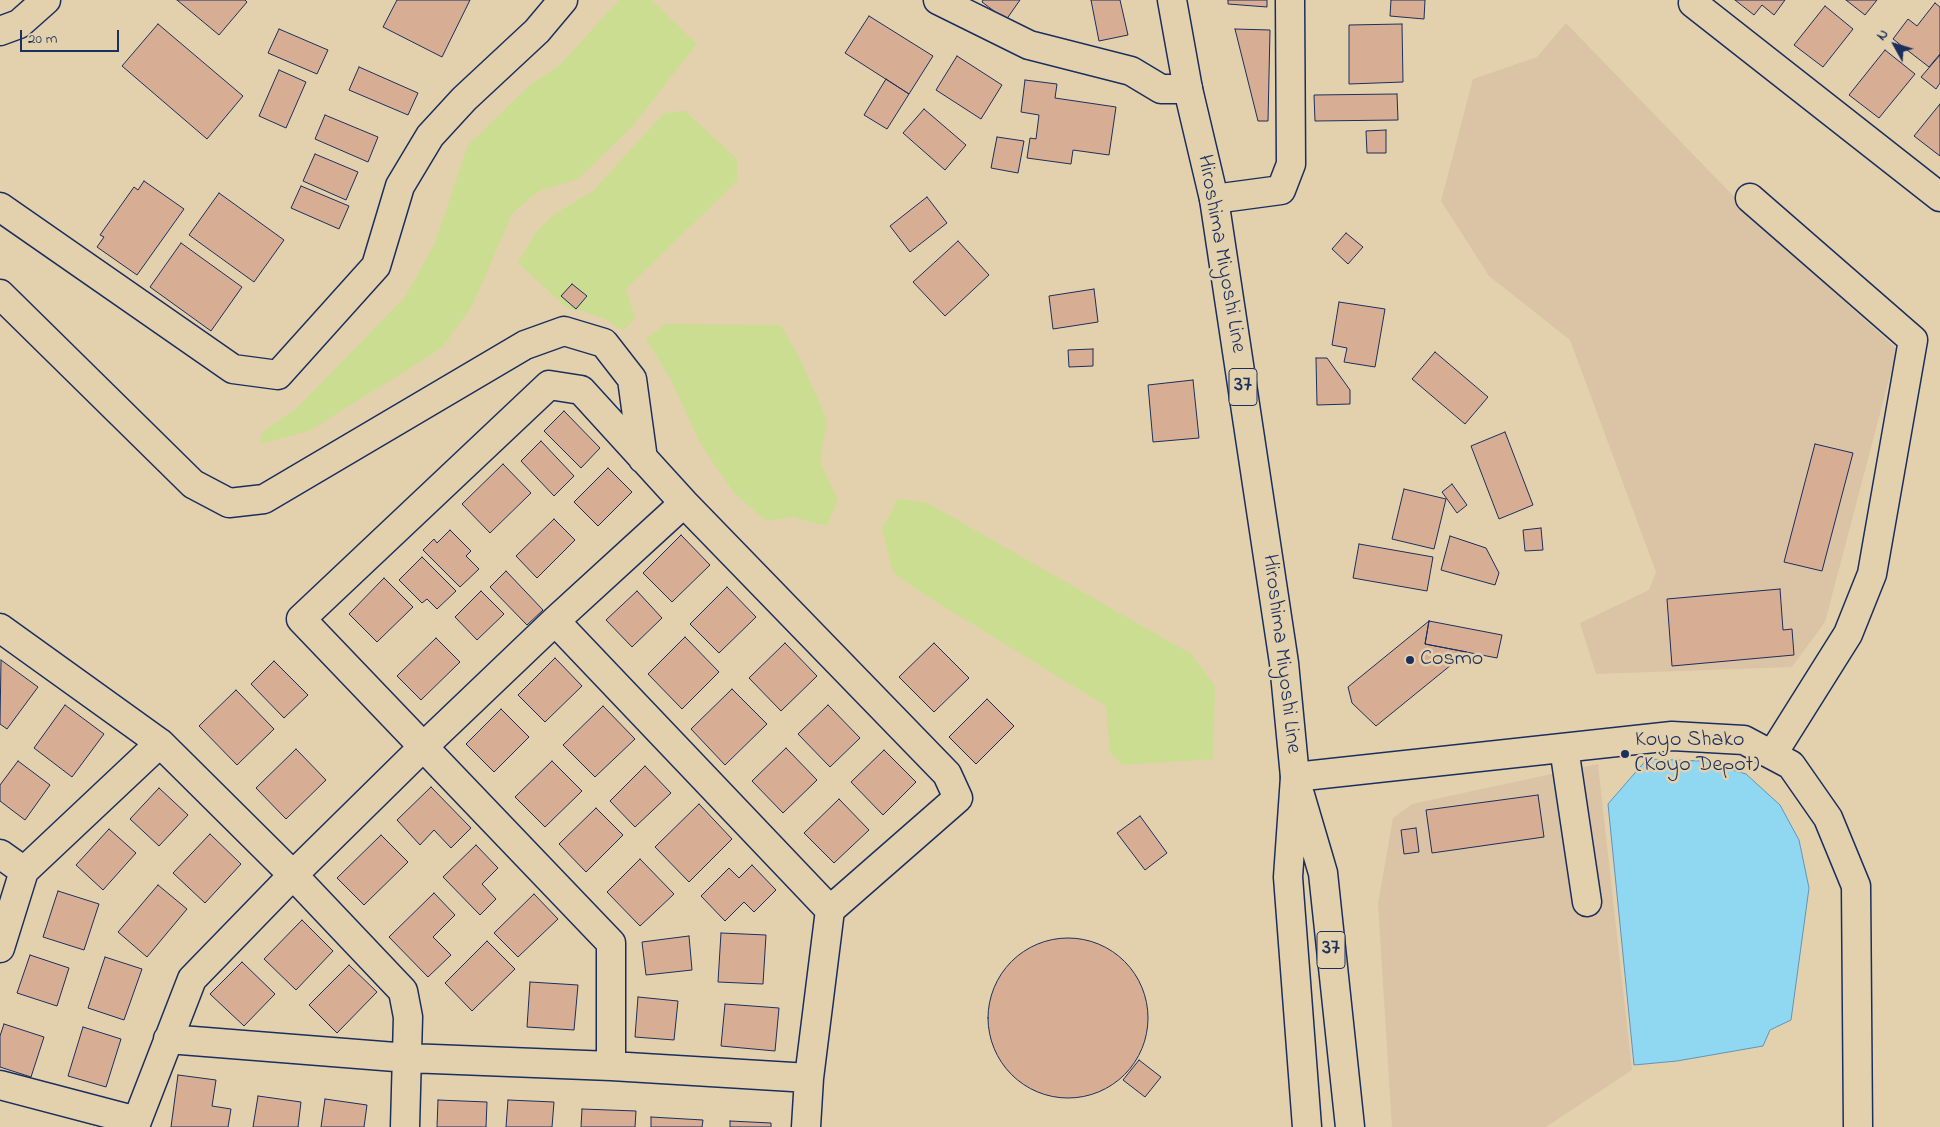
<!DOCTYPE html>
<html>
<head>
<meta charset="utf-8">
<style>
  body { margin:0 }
  #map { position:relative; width:1940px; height:1127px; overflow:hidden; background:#e3d1ae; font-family:"Indie Flower",sans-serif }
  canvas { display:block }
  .north { position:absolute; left:1870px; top:20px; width:50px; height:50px; -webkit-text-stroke:4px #e3d1ae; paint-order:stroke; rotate:309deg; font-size:14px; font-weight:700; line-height:20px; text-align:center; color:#1b2f5e }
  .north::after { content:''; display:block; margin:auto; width:18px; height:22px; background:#1b2f5e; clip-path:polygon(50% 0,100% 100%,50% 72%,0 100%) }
  .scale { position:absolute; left:20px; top:30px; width:99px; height:22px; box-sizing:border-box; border:2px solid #1b2f5e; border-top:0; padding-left:6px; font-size:15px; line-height:18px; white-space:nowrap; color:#1b2f5e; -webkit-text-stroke:4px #e3d1ae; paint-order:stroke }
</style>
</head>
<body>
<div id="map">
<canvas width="1940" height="1127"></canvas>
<div class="north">N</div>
<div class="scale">20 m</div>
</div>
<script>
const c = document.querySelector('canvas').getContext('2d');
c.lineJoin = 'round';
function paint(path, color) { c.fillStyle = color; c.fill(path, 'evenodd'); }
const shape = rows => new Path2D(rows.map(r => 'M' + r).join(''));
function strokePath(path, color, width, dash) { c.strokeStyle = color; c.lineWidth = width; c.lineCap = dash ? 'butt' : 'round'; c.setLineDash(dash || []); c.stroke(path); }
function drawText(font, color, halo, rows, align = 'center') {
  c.font = font + ' "Indie Flower",sans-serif'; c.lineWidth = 5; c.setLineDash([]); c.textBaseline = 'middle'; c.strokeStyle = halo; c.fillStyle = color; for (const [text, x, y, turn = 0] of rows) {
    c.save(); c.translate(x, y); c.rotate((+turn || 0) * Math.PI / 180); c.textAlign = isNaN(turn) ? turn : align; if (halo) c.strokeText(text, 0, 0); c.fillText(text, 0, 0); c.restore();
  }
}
paint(shape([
  [1566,23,1772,236,1897,349,1825,622,1792,667,1596,674,1580,623,1649,590,1656,572,1570,340,1489,276,1441,201,1473,79,1537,57],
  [1598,764,1632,1070,1546,1127,1392,1127,1378,904,1393,818,1412,804]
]), '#dbc3a5');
paint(shape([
  [619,0,652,0,697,44,630,129,578,179,537,192,512,214,473,304,442,348,309,431,260,444,263,432,298,407,405,297,434,245,468,145,529,86,561,64],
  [685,111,737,159,737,181,626,289,635,318,623,331,607,320,586,312,567,308,518,263,536,232,556,213,593,191,664,113],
  [665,324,781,325,801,361,827,420,820,462,838,500,827,526,793,517,766,521,734,493,700,443,671,380,646,339],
  [898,499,928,503,1191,654,1215,686,1213,759,1123,765,1110,753,1106,706,922,593,893,573,882,529]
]), '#cadd91');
const water = shape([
  [1647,759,1701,761,1746,774,1780,805,1799,840,1809,888,1791,1020,1770,1030,1763,1046,1677,1061,1634,1065,1608,804,1647,759]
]);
paint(water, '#90d7f2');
strokePath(water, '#6194b7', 1);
const building = shape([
  [177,0,245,0,247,2,219,35,177,0],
  [397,0,470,0,442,57,383,27,397,0],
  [983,0,1020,0,1006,20,982,2,983,0],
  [1091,0,1120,0,1128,35,1099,41,1091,0],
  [1228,0,1267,0,1267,7,1228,4,1228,0],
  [1391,0,1425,0,1424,19,1390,16,1391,0],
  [1735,0,1785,0,1774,15,1762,5,1754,15,1735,0],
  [1846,0,1877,0,1865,15,1846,0],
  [1935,3,1940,7,1940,54,1929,67,1893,39,1908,19,1917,26,1935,3],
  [1825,6,1853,29,1823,67,1794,45,1825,6],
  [869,16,933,56,909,94,845,53,869,16],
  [158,24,243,96,207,139,122,66,158,24],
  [1402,24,1403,82,1349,84,1349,25,1402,24],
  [279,29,328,50,317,74,268,53,279,29],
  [1235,29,1270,30,1268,121,1258,121,1235,29],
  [1885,50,1915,74,1879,118,1849,95,1885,50],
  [1940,55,1940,83,1936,89,1921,77,1940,55],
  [957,56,1002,85,981,119,936,90,957,56],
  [359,67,418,93,408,115,349,90,359,67],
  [279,70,306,82,286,128,259,116,279,70],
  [886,79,909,94,887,129,864,115,886,79],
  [1025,80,1057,84,1055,98,1116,107,1109,155,1073,150,1071,164,1027,158,1030,138,1036,139,1039,115,1021,112,1025,80],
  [1397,94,1398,120,1315,121,1314,95,1397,94],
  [1940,104,1940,156,1914,136,1940,104],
  [924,109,966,145,945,170,903,133,924,109],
  [325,115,378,137,368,162,315,139,325,115],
  [1386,130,1386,153,1367,153,1366,131,1386,130],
  [997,137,1024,141,1018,173,991,168,997,137],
  [315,154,358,172,346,200,303,181,315,154],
  [144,181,184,209,137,275,97,247,104,237,100,235,134,187,138,190,144,181],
  [301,186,349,206,339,229,291,208,301,186],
  [219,193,284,240,254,282,189,235,219,193],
  [927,197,947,223,910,252,890,226,927,197],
  [1346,233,1363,247,1348,264,1332,249,1346,233],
  [958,241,989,275,945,316,913,282,958,241],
  [181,243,242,287,211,331,150,287,181,243],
  [572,284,587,296,576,309,561,296,572,284],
  [1094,289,1098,322,1053,329,1049,296,1094,289],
  [1339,302,1385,309,1375,367,1344,362,1347,348,1332,345,1339,302],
  [1093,349,1093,366,1069,367,1068,350,1093,349],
  [1435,352,1488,397,1465,424,1412,379,1435,352],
  [1316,358,1327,358,1350,390,1350,404,1317,405,1316,358],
  [1193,380,1199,438,1153,442,1148,385,1193,380],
  [564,411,600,448,581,468,544,431,564,411],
  [1505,432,1533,505,1499,519,1471,446,1505,432],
  [541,441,574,476,554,496,521,461,541,441],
  [1815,444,1853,453,1822,571,1784,562,1815,444],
  [503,464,531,493,490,533,462,504,503,464],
  [608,468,632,492,598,526,574,502,608,468],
  [1452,484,1467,505,1457,513,1442,492,1452,484],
  [1404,489,1446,499,1434,549,1392,539,1404,489],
  [554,519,575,540,537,578,516,556,554,519],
  [1541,528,1543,550,1525,551,1523,530,1541,528],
  [450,530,471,551,466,556,479,569,460,587,423,550,434,539,437,543,450,530],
  [681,535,710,565,672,602,643,573,681,535],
  [1450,536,1486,548,1499,573,1495,585,1441,570,1450,536],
  [1359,544,1433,557,1427,591,1353,578,1359,544],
  [422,557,456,591,437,609,427,599,422,603,399,580,422,557],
  [506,571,543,610,527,625,490,587,506,571],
  [384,578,413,607,377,642,349,614,384,578],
  [727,587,756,617,719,653,690,624,727,587],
  [1780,589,1783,630,1792,629,1794,655,1672,666,1667,599,1780,589],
  [481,591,504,614,477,640,455,617,481,591],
  [637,591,662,618,632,647,606,620,637,591],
  [1429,621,1502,635,1497,658,1425,644,1429,621],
  [1429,621,1425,644,1467,652,1376,726,1352,703,1348,687,1429,621],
  [685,637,719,672,682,709,648,674,685,637],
  [436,638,460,662,421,700,397,676,436,638],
  [785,643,817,676,781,711,749,678,785,643],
  [934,643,969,678,934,712,899,677,934,643],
  [555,658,582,686,545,722,518,695,555,658],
  [1,660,38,687,7,729,0,724,1,660],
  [274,661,308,695,284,718,251,684,274,661],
  [732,689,767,724,725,765,691,729,732,689],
  [236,690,274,729,237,765,199,726,236,690],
  [987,699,1014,726,976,764,949,737,987,699],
  [65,705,104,734,72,777,34,748,65,705],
  [828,705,860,738,830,767,798,734,828,705],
  [603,706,635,739,595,777,563,745,603,706],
  [501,709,529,737,494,772,466,744,501,709],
  [786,748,817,780,783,813,752,781,786,748],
  [296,749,326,780,286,819,256,788,296,749],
  [884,750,916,782,883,815,851,782,884,750],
  [18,761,50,785,25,820,0,801,0,785,18,761],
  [552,761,582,791,545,827,515,797,552,761],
  [645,766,671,793,635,827,610,801,645,766],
  [431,787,471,828,451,848,434,830,420,845,397,820,431,787],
  [159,788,188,815,159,846,130,819,159,788],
  [1538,795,1544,837,1432,853,1426,810,1538,795],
  [839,799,869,830,834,863,804,833,839,799],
  [699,804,732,839,689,882,655,847,699,804],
  [596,808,623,835,586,872,559,844,596,808],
  [1140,816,1167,853,1145,870,1117,833,1140,816],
  [1416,828,1419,852,1404,854,1401,830,1416,828],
  [109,829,136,853,103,890,76,865,109,829],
  [210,834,241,864,205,903,173,873,210,834],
  [381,835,408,862,364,905,337,878,381,835],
  [476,845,498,868,482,884,496,899,480,915,443,877,476,845],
  [640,859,674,894,640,926,607,892,640,859],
  [752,865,776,890,754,912,744,902,725,921,701,896,729,868,739,878,752,865],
  [158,885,187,909,147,957,118,932,158,885],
  [58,891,99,904,84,950,43,937,58,891],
  [434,893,455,915,433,937,451,955,428,977,389,937,434,893],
  [534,894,558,919,518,957,494,933,534,894],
  [302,920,333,951,296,990,264,959,302,920],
  [721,933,766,935,763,984,718,982,721,933],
  [689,936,692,970,646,975,642,942,689,936],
  '988 1018a80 80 0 1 1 160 0a80 80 0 1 1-160 0Z',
  [487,941,515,969,472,1011,445,983,487,941],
  [30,955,69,968,57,1006,17,993,30,955],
  [105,957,142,969,124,1020,88,1008,105,957],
  [242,962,275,994,244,1026,210,994,242,962],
  [349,965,377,992,337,1033,309,1005,349,965],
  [530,982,578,985,574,1030,527,1027,530,982],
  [638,997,678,1001,674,1040,635,1037,638,997],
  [725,1004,779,1008,775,1051,721,1046,725,1004],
  [4,1024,44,1037,31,1077,0,1067,0,1036,4,1024],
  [83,1027,121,1039,106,1087,68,1076,83,1027],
  [1139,1060,1161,1077,1145,1097,1123,1080,1139,1060],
  [178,1075,216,1080,212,1106,231,1109,228,1127,171,1127,178,1075],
  [258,1096,301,1102,298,1127,253,1127,258,1096],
  [325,1099,367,1105,364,1127,321,1127,325,1099],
  [438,1100,487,1102,486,1127,437,1127,438,1100],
  [508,1100,554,1102,552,1127,506,1127,508,1100],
  [582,1109,636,1111,635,1127,581,1127,582,1109],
  [651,1117,703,1120,702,1127,651,1127,651,1117],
  [730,1121,771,1123,771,1127,730,1127,730,1121]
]);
paint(building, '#d7ae93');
strokePath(building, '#1b2f5e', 1);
const minor = shape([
  [938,0,1029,45,1131,71,1161,89,1188,89],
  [1695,0,1693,3,1940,197],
  [0,31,19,24,46,0],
  [1750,198,1913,340,1872,574,1848,634,1772,755],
  [1214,199,1281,190,1291,164,1290,0],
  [0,207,233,369,278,375,376,266,400,186,430,136,464,99,537,31,563,0],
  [0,294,193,484,229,503,264,499,525,345,564,331,604,343,632,379,643,459],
  [555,621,830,910,958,798,947,774,684,503,581,390,549,385,301,619,611,943,611,1066],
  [0,628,160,743,293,875,403,991,408,1017,405,1127],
  [1564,748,1587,902],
  [1295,777,1672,736,1744,740,1791,765,1828,818,1856,886,1858,1127],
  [0,854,24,871,160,743],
  [0,948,24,871],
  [168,1039,408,1058,611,1066,809,1078],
  [0,1085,137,1121,192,979,293,875,423,747,555,621,684,503],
  [806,1127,809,1078,830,910]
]);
const major = shape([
  [1172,0,1188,89,1214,199,1284,663,1295,777,1288,877,1307,1127],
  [1300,795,1323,873,1350,1127]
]);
strokePath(minor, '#1b2f5e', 31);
strokePath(major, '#1b2f5e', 31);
strokePath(minor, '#e3d1ae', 28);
strokePath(major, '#e3d1ae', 28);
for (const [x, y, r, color] of [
  [1410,660,5,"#1b2f5e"],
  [1625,754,5,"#1b2f5e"]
]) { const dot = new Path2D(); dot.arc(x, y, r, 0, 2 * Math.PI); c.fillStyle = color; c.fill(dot); strokePath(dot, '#e3d1ae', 2); }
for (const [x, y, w] of [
  [1243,387,28],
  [1331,950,28]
]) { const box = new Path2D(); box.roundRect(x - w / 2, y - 18.5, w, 37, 4); c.fillStyle = '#e3d1ae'; c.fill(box); strokePath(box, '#1b2f5e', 1); }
drawText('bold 21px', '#1b2f5e', null, [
  ["37",1243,387],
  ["37",1331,950]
]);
drawText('22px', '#1b2f5e', '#e3d1ae', [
  ["Hiroshima Miyoshi Line",1220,254,80],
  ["Hiroshima Miyoshi Line",1280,654,83]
]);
drawText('22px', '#1b2f5e', '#e3d1ae', [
  ["Cosmo",1420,660],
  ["Koyo Shako",1635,741],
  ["(Koyo Depot)",1635,766]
], 'left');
</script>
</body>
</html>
